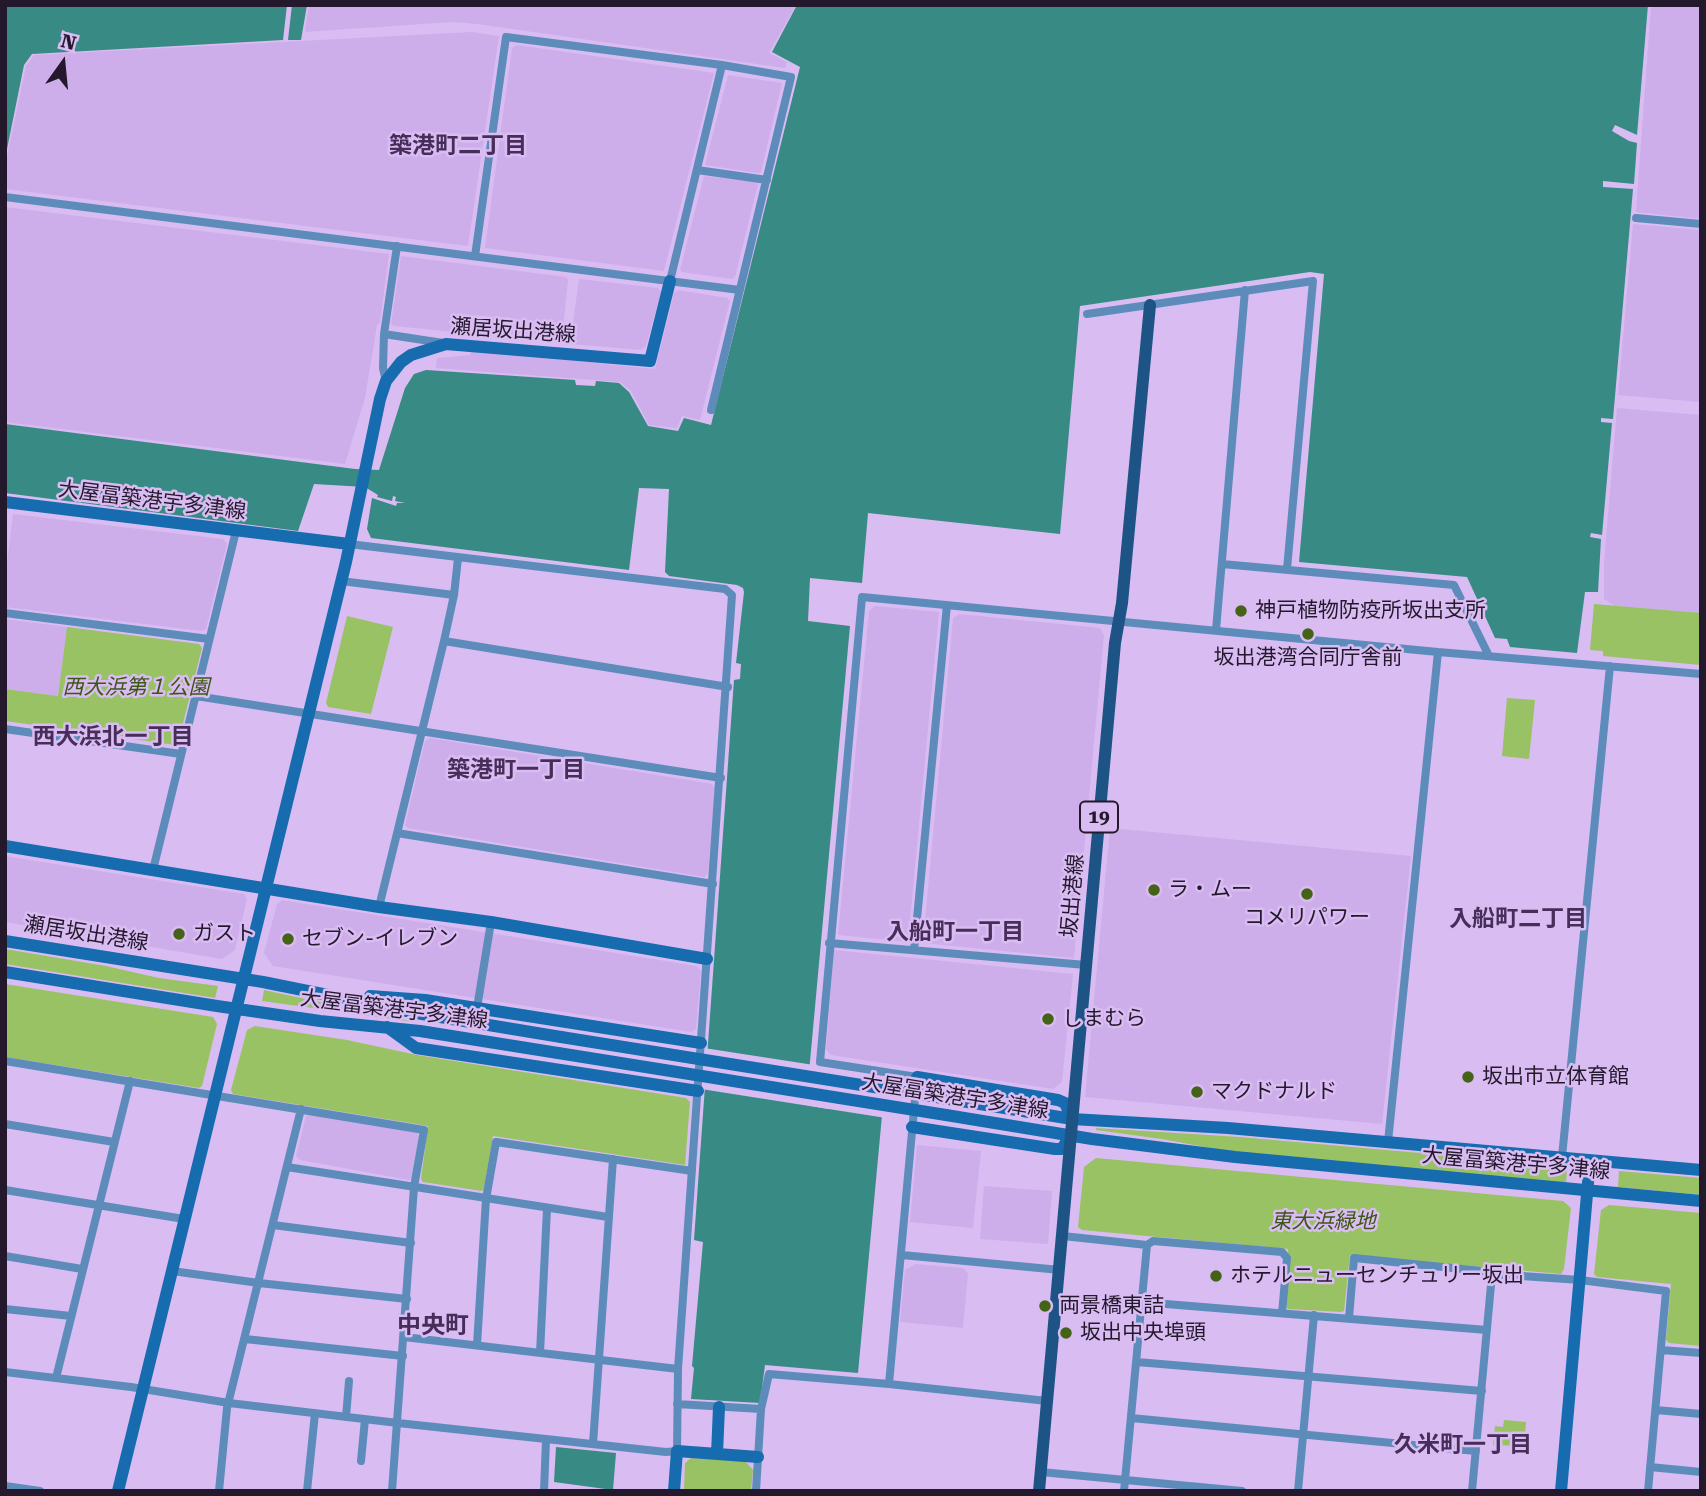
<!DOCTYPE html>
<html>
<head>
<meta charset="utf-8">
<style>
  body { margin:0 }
  #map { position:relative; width:1706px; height:1496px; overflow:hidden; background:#d9bcf2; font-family:"Roboto Serif",serif }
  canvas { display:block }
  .frame { position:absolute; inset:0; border:7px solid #24192c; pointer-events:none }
  .north { position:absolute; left:28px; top:28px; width:70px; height:70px; -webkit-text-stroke:5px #d9bcf2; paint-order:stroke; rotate:15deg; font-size:19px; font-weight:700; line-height:28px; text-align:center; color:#24192c }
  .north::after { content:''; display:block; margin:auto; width:24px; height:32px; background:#24192c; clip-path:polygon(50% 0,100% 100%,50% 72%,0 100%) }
</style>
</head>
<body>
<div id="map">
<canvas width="1706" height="1496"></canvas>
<div class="frame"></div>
<div class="north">N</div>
</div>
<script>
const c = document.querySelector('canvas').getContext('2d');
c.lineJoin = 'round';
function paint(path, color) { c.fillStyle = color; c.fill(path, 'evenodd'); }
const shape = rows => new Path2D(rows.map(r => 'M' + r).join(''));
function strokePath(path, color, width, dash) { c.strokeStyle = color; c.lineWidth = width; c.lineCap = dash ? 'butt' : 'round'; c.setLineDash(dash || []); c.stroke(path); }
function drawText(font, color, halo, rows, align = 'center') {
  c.font = font + ' "Roboto Serif","Noto Sans JP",serif'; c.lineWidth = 5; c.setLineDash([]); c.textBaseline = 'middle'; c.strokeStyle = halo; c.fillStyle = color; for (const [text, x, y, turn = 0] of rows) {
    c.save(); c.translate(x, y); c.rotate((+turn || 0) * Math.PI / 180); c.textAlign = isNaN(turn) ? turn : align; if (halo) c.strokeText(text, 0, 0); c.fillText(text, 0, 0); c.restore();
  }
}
paint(shape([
  [309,5,796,5,769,53,787,62,785,68,477,24,452,22,305,32],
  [1651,5,1701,5,1701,219,1636,212],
  [472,32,499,36,468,246,5,189,5,166,26,66,34,55],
  [517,45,714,73,664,271,485,248,512,48],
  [728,75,782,83,761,172,758,173,705,165],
  [704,176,756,182,758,184,735,277,732,279,682,272,680,270],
  [5,207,389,254,380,323,377,325,365,398,345,464,5,422],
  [1633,224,1701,230,1701,402,1618,395],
  [401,256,566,277,568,280,562,339,558,342,394,326,391,324],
  [579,279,658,288,661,292,646,346,641,350,570,344],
  [678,290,727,298,730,301,700,420,682,416,677,428,649,425,631,391,620,382,436,368,437,358,470,355,471,350,655,369,674,293],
  [1617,408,1701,415,1701,613,1615,606,1604,599,1604,563],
  [13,514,223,539,227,544,206,629,202,631,5,607,5,580],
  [875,606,939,612,908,942,838,935,869,611],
  [959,614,1100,628,1104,635,1074,958,923,943,953,618],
  [5,619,67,627,58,696,5,689],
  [430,738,712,784,715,788,708,873,704,877,408,828,405,825,425,741],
  [1110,828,1411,856,1382,1124,1085,1097],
  [5,856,244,894,247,899,235,950,222,959,5,922],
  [282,900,697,966,701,971,696,1029,691,1032,273,966,264,953,277,904],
  [834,950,1073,974,1062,1082,1053,1089,831,1055,826,1049],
  [311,1114,416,1132,419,1136,413,1178,409,1180,300,1160,296,1156,306,1116],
  [917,1145,981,1151,973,1228,910,1222],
  [984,1186,1052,1191,1048,1244,980,1239],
  [916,1264,963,1268,968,1274,963,1328,900,1322,905,1270]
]), '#ceaeea');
paint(shape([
  [1594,604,1701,613,1701,665,1603,656,1603,651,1590,650],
  [347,616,393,627,371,714,328,707,326,703],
  [67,627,199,644,202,648,178,743,175,745,5,721,5,689,58,696],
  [1507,698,1535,700,1529,759,1502,756],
  [5,949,106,966,159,978,218,986,215,998,5,964],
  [5,984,213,1017,217,1024,202,1086,199,1088,5,1057],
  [264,990,287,995,415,1022,262,1001],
  [255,1026,347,1040,417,1055,686,1098,690,1102,685,1165,493,1136,484,1189,482,1191,423,1182,421,1179,428,1126,233,1094,231,1090,247,1030],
  [1096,1128,1240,1137,1499,1160,1533,1168,1567,1171,1566,1183,1237,1153,1162,1139,1096,1130],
  [1096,1158,1563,1201,1571,1208,1564,1269,1561,1274,1350,1255,1344,1311,1341,1312,1288,1309,1285,1305,1288,1249,1082,1230,1078,1227,1084,1167],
  [1619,1171,1701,1178,1701,1195,1618,1187],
  [1609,1205,1701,1213,1701,1346,1669,1343,1666,1340,1671,1284,1597,1277,1594,1274,1601,1210],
  [1504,1420,1526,1422,1524,1446,1493,1445,1495,1426,1503,1427],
  [691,1458,745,1461,753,1470,751,1491,684,1490,685,1463]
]), '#99c265');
paint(shape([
  [5,5,287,5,283,40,32,54,24,65,5,159],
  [292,5,307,5,301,40,288,40],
  [797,5,1648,5,1637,135,1615,125,1612,131,1629,141,1637,143,1634,184,1603,181,1603,187,1633,189,1613,419,1601,418,1601,422,1612,423,1602,535,1591,533,1590,537,1601,539,1598,592,1585,592,1577,653,1510,647,1507,639,1495,638,1467,577,1299,562,1324,274,1310,272,1080,306,1060,534,868,513,862,583,810,578,808,621,850,626,806,1105,828,1109,884,1094,858,1373,765,1365,760,1403,691,1399,694,1368,692,1366,703,1242,694,1240,734,680,740,679,741,664,736,663,744,592,743,588,737,585,669,576,665,572,669,489,639,488,629,570,371,538,367,529,372,498,396,506,397,503,405,503,395,501,396,497,393,496,392,501,377,497,378,495,365,487,314,484,298,531,5,493,5,424,355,469,379,470,405,388,414,374,426,370,575,380,576,385,595,386,596,381,619,383,629,392,648,426,678,431,684,418,711,425,800,67,772,52],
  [556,1447,616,1453,613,1490,554,1482]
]), '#388a84');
paint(shape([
  [704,1048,814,1065,810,1103,825,1105,827,1084,888,1094,886,1118,701,1089]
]), '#d9bcf2');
strokePath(shape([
  [697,170,767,180],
  [5,197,740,290],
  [1636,218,1701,224],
  [475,256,506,37,722,65,791,77,711,410],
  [670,281,722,65],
  [1087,314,1313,281,1287,569],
  [384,334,443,343],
  [386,381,383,368,384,334,397,246],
  [1222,564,1454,585,1489,656],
  [341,581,454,595],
  [5,613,209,639],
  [1216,630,1245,290],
  [444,641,728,687],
  [196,696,721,778],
  [5,729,181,754],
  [397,833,713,884],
  [153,870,236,531],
  [379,907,444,641,454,595,458,558],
  [829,943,1086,965],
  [914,950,947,605],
  [477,1008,491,922],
  [5,1061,424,1130,414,1187,392,1491],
  [5,1124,114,1142],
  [1388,1142,1438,652],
  [1562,1157,1610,666],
  [287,1167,608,1217],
  [5,1190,184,1219],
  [273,1225,411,1243],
  [1063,1236,1147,1245,1153,1241,1282,1252,1287,1258,1282,1313],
  [902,1255,1060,1270],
  [5,1256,82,1269],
  [172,1271,259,1283,407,1299],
  [1141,1302,1487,1330],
  [5,1309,71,1316],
  [1349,1318,1354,1258,1482,1271,1492,1274,1580,1280,1666,1291,1648,1491],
  [404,1337,678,1369],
  [245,1339,403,1356],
  [477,1345,486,1199,496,1142,692,1171],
  [1661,1350,1701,1353],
  [540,1353,547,1209],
  [1137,1362,1482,1391],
  [5,1372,131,1387,229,1403,398,1423,666,1452,677,1451,678,1369,732,595,725,589,349,544],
  [56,1378,130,1081],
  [1047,1401,889,1384,917,1077,820,1062,862,597,1438,652,1701,674],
  [677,1404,761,1409],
  [1656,1410,1701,1414],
  [346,1417,349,1381],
  [1131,1418,1476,1451],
  [593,1444,613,1159],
  [361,1461,365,1419],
  [1650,1467,1701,1472],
  [1041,1472,1242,1491],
  [5,1486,40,1491],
  [219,1491,227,1408,301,1109],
  [307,1491,315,1413],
  [544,1491,546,1440],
  [756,1491,761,1409,769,1374,889,1384],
  [1124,1491,1147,1245],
  [1298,1491,1314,1315],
  [1472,1491,1492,1274]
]), '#5d8cba', 8);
strokePath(shape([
  [5,502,349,544],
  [5,846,379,907,491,922,707,959],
  [5,941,263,982,422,1014,561,1037],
  [5,972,217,1006,320,1021,420,1031,558,1053],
  [370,996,425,1000,701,1043],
  [387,1027,416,1048,698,1091],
  [917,1077,1058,1100,1065,1103,1072,1119],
  [949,1099,1072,1119,1228,1128,1701,1170],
  [946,1115,1092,1139,1235,1157,1701,1201],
  [912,1127,1055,1149,1062,1149,1070,1136],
  [717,1454,719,1407],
  [118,1491,346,562,380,399,386,381,401,362,411,355,446,344,650,361,670,281],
  [674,1491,677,1451,758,1457],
  [1561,1491,1590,1160]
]), '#176baf', 12);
strokePath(shape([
  [1039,1491,1115,643,1122,603,1150,305]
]), '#1d5485', 12);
strokePath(shape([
  [561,1037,949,1099],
  [558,1053,946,1115]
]), '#176baf', 12);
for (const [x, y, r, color] of [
  [1241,611,7,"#456317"],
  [1308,634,7,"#456317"],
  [1154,890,7,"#456317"],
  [1307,894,7,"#456317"],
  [179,934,7,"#456317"],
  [288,939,7,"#456317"],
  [1048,1019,7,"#456317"],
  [1468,1077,7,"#456317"],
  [1197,1092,7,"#456317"],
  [1216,1276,7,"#456317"],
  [1045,1306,7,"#456317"],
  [1066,1333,7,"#456317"]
]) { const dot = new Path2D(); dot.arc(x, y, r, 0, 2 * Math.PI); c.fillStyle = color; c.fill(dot); strokePath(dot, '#d9bcf2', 2.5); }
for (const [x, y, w] of [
  [1099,817,38]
]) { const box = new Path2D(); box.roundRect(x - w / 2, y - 15.5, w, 31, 5); c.fillStyle = '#d9bcf2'; c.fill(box); strokePath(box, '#24192c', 2); }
drawText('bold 19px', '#24192c', null, [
  ["19",1099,817]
]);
drawText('21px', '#24192c', '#d9bcf2', [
  ["瀬居坂出港線",513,331,4],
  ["大屋冨築港宇多津線",152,501,7],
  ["坂出港線",1073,896,-85],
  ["瀬居坂出港線",86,934,9],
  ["大屋冨築港宇多津線",394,1010,7],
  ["大屋冨築港宇多津線",955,1097,9],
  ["大屋冨築港宇多津線",1516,1164,5]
]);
drawText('21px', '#24192c', '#d9bcf2', [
  ["神戸植物防疫所坂出支所",1255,611],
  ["坂出港湾合同庁舎前",1308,658,"center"],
  ["ラ・ムー",1168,890],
  ["コメリパワー",1307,918,"center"],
  ["ガスト",193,934],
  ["セブン-イレブン",302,939],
  ["しまむら",1062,1019],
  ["坂出市立体育館",1482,1077],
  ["マクドナルド",1211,1092],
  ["ホテルニューセンチュリー坂出",1230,1276],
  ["両景橋東詰",1059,1306],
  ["坂出中央埠頭",1080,1333]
], 'left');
drawText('italic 21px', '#3c5613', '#d9bcf2', [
  ["西大浜第１公園",136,688],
  ["東大浜緑地",1323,1222]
]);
drawText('bold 23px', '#472e5a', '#d9bcf2', [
  ["築港町二丁目",458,146],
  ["西大浜北一丁目",113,737],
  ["築港町一丁目",516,770],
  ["入船町二丁目",1518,919],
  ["入船町一丁目",955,932],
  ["久米町一丁目",1463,1445]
]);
drawText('bold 24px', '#472e5a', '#d9bcf2', [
  ["中央町",433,1326]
]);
</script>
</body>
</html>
